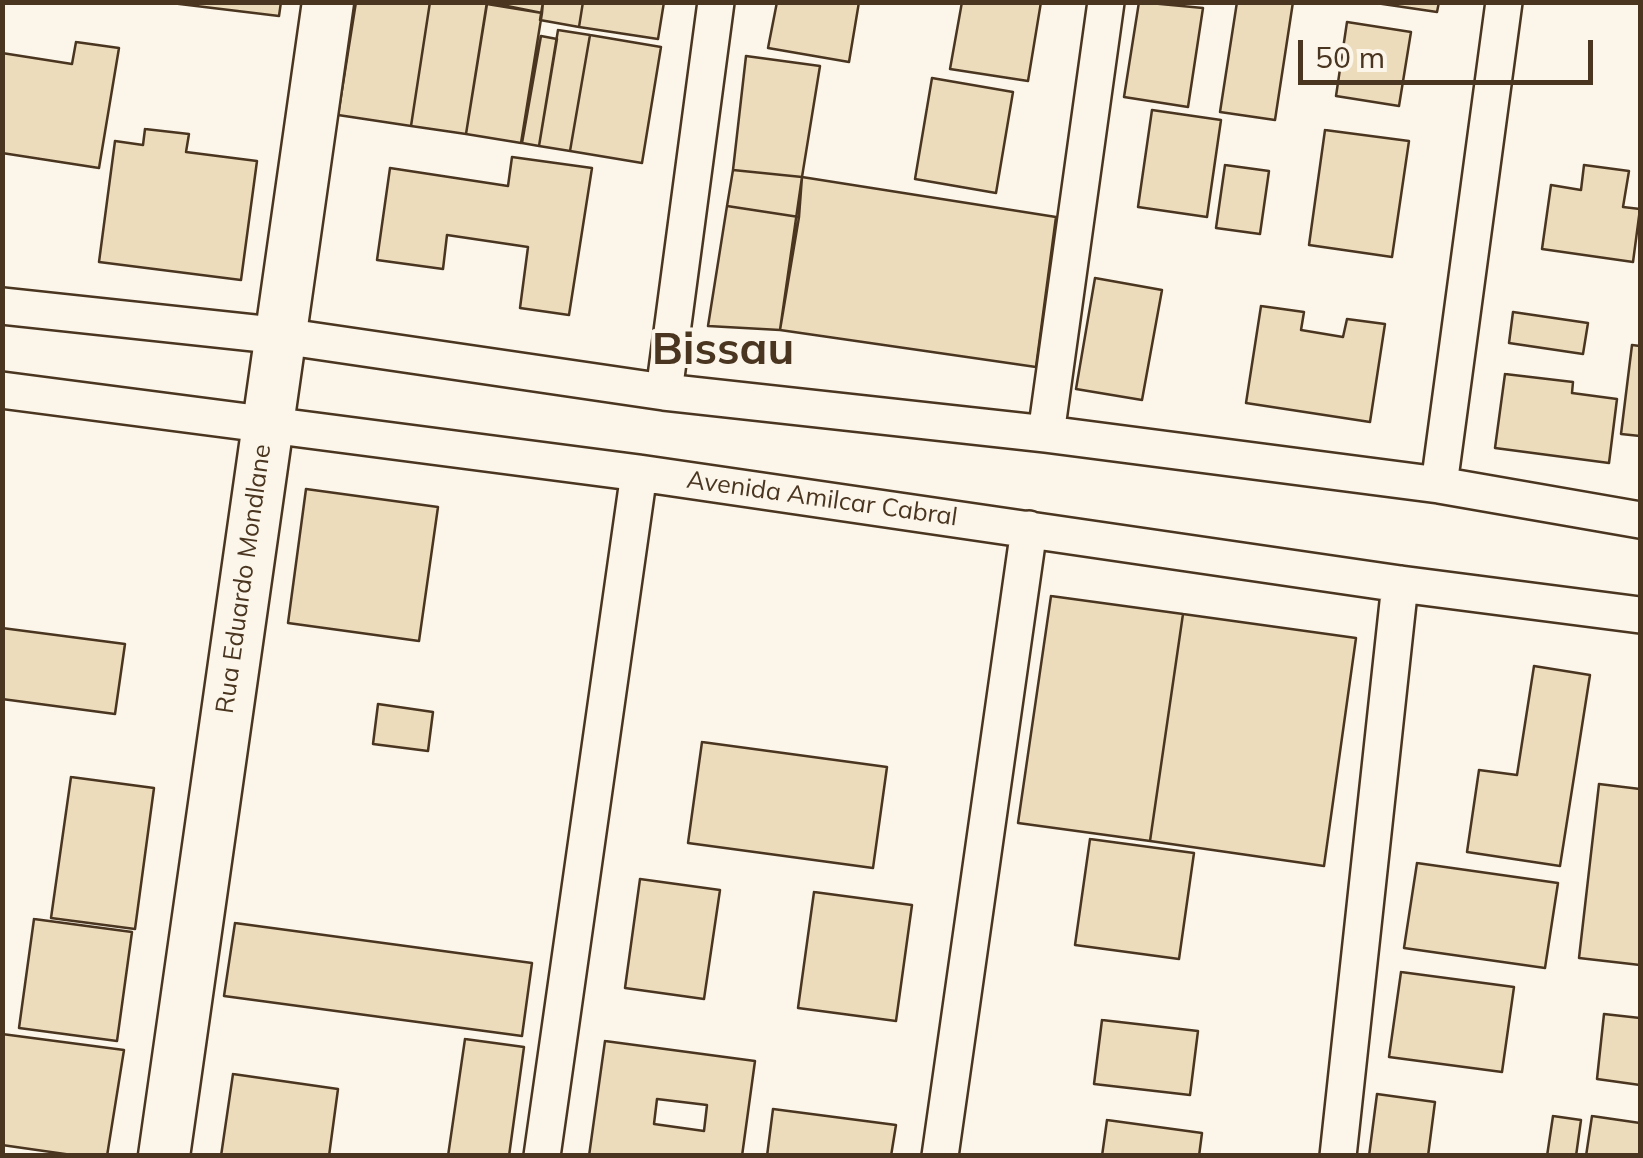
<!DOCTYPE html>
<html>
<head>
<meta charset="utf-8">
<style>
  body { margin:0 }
  #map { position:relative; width:1643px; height:1158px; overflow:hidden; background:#fbf6e9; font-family:Mulish,sans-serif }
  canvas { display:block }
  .frame { position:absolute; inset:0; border:5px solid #4a3520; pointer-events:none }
  .scale { position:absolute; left:1298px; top:40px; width:295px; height:45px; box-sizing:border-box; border:5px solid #4a3520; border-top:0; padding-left:12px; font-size:30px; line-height:35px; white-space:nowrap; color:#4a3520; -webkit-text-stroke:8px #fbf6e9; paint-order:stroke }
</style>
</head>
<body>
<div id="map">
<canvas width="1643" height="1158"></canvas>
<div class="frame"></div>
<div class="scale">50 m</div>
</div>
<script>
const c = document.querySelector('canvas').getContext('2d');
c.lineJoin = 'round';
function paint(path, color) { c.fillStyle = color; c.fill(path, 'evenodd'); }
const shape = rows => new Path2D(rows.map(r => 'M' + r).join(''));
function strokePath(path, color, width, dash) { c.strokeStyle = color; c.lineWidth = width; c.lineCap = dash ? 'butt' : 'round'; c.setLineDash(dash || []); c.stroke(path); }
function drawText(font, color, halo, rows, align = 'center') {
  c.font = font + ' Mulish,sans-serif'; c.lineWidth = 8; c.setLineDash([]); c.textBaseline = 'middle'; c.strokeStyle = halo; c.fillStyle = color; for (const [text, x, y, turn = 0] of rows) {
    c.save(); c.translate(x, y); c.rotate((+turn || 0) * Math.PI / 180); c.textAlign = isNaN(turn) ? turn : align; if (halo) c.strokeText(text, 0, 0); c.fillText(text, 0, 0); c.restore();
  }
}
const building = shape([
  [163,2,281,2,279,16,163,2],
  [356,2,430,2,411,126,338,115,356,2],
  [430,2,487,2,466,134,411,126,430,2],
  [487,2,543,2,542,13,487,2],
  [543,2,583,2,579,27,540,20,543,2],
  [583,2,664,2,658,39,579,27,583,2],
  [777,2,859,2,849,62,768,48,777,2],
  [962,2,1041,2,1028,81,950,69,962,2],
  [1139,2,1203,8,1188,107,1124,97,1139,2],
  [1237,2,1293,2,1275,120,1220,112,1237,2],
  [1369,2,1439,2,1437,12,1369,2],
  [487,4,542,13,521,143,466,134,487,4],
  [1347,22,1411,32,1399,106,1336,96,1347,22],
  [558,30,590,35,570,151,539,146,558,30],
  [590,35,661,47,642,163,570,151,590,35],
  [541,36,557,39,539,146,522,143,541,36],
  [76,42,119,48,99,168,2,153,2,53,72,64,76,42],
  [746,56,820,66,802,177,733,170,746,56],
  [932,78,1013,92,996,193,915,179,932,78],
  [1152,110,1221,120,1207,217,1138,207,1152,110],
  [145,129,189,134,186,152,257,161,241,280,99,262,115,141,143,145,145,129],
  [1325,130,1409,141,1392,257,1309,245,1325,130],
  [512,157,592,168,569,315,520,308,528,247,447,235,443,269,377,260,390,168,508,186,512,157],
  [1225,165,1269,171,1260,234,1216,228,1225,165],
  [1584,165,1629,171,1623,207,1640,209,1633,262,1542,249,1551,185,1581,190,1584,165],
  [733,170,802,177,799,217,727,206,733,170],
  [802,177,1056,217,1036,367,780,330,802,177],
  [727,206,799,217,780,330,708,326,727,206],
  [1095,278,1162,290,1142,400,1076,389,1095,278],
  [1261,306,1304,312,1301,330,1343,337,1347,319,1385,324,1370,422,1246,403,1261,306],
  [1513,312,1588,323,1583,354,1509,343,1513,312],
  [1632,345,1640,346,1640,436,1621,434,1632,345],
  [1505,374,1573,382,1572,393,1617,399,1609,463,1495,448,1505,374],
  [306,489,438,507,419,641,288,623,306,489],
  [1051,596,1183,614,1150,841,1018,823,1051,596],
  [1183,614,1356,638,1324,866,1150,841,1183,614],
  [2,628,125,644,115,714,2,699,2,628],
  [1534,666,1590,675,1560,866,1467,852,1479,770,1517,775,1534,666],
  [378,704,433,712,428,751,373,744,378,704],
  [702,742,887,767,873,868,688,843,702,742],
  [71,777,154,788,135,929,51,918,71,777],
  [1599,784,1640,789,1640,965,1579,958,1599,784],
  [1090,839,1194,853,1179,959,1075,945,1090,839],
  [1417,863,1558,883,1545,968,1404,948,1417,863],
  [640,879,720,890,704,999,625,988,640,879],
  [814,892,912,905,896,1021,798,1008,814,892],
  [34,919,132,932,117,1041,19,1028,34,919],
  [235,923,532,963,522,1036,224,996,235,923],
  [1401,972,1514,987,1502,1072,1389,1057,1401,972],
  [1604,1014,1640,1018,1640,1085,1597,1079,1604,1014],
  [1102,1020,1198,1031,1190,1095,1094,1084,1102,1020],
  [2,1034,124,1050,107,1156,79,1156,2,1145,2,1034],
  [465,1039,524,1047,509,1156,448,1156,465,1039],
  [605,1041,755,1061,742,1156,589,1156,605,1041],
  [657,1099,707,1105,704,1131,654,1124,657,1099],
  [233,1074,338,1089,329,1156,221,1156,233,1074],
  [1377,1094,1435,1102,1428,1156,1369,1156,1377,1094],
  [773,1109,896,1125,891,1156,767,1156,773,1109],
  [1553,1116,1581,1120,1576,1156,1547,1156,1553,1116],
  [1592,1116,1640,1123,1640,1156,1586,1156,1592,1116],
  [1107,1120,1202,1133,1199,1156,1102,1156,1107,1120]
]);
paint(building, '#ecdcbc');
strokePath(building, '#4a3520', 2.5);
const street = shape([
  [2,306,282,336,664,392,1046,434,1439,485,1640,520],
  [2,390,639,473,1400,584,1640,615],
  [664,392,716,2],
  [1046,434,1106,2],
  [1439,485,1504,2],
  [542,1156,639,473],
  [940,1156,1029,529],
  [1338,1156,1400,584]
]);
const secondary = shape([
  [164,1156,328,2]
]);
strokePath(street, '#4a3520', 40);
strokePath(secondary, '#4a3520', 55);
strokePath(street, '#fbf6e9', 35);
strokePath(secondary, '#fbf6e9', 50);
drawText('25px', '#4a3520', '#fbf6e9', [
  ["Avenida Amilcar Cabral",822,499,8],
  ["Rua Eduardo Mondlane",244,579,-82]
]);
drawText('bold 45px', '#4a3520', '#fbf6e9', [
  ["Bissau",723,350]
]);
</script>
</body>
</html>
